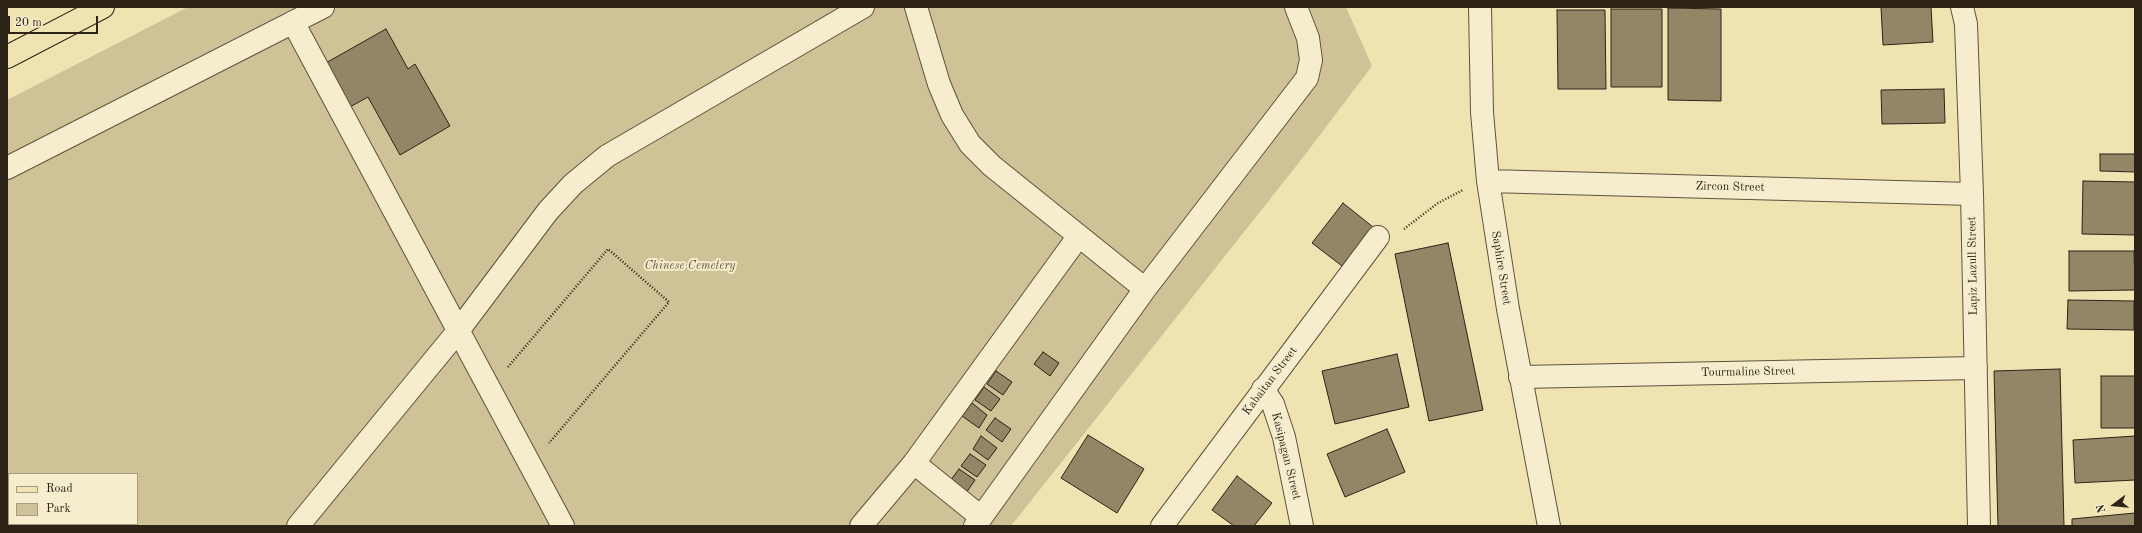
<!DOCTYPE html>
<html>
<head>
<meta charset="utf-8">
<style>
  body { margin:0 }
  #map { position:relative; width:2142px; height:533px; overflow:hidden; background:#f0e3b2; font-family:"Old Standard TT",serif }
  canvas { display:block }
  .frame { position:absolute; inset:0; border:8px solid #2d2216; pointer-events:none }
  .legend { position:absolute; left:8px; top:473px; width:130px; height:52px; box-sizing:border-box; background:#f5edcd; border:1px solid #a59c84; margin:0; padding:5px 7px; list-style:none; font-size:12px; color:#2d2216 }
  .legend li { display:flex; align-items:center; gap:8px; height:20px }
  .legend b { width:20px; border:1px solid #a59c84 }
  .north { position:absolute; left:2094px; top:485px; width:40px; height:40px; -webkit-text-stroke:3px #f5edcd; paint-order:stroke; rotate:254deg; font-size:11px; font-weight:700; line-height:16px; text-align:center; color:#2d2216 }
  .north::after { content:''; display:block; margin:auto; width:14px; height:18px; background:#2d2216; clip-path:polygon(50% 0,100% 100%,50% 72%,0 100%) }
  .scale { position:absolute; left:8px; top:16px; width:90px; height:18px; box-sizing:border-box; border:2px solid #2d2216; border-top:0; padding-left:5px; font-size:12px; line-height:14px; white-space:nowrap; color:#2d2216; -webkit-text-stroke:3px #f5edcd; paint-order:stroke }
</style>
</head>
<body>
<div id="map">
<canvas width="2142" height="533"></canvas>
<div class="frame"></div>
<ul class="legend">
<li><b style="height:5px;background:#f0e3b2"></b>Road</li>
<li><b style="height:11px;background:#cfc297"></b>Park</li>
</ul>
<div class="north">N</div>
<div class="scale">20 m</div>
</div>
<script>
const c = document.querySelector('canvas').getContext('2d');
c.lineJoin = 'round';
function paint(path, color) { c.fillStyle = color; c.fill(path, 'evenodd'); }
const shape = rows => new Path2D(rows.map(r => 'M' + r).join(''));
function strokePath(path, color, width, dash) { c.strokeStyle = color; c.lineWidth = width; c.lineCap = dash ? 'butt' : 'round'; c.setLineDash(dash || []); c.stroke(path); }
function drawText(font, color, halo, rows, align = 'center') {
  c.font = font + ' "Old Standard TT",serif'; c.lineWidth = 4; c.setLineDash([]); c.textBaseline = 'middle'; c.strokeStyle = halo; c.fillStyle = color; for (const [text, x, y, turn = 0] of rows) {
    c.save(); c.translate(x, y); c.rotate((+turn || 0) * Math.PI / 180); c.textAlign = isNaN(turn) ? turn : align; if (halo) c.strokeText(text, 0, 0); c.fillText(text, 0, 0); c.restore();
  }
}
paint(shape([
  [188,7,1346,7,1372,66,1301,160,1011,526,7,526,7,100],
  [9,474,137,474,137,524,9,524]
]), '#cfc297');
const building = shape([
  [1881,7,1931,7,1933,42,1883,45,1881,7],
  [1668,8,1721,9,1721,101,1668,100,1668,8],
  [1611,9,1662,9,1662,87,1611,87,1611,9],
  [1557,10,1605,10,1606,89,1558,89,1557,10],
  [386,29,408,69,415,64,450,126,400,155,368,97,348,108,324,64,386,29],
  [1944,89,1945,123,1882,124,1881,90,1944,89],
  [2100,154,2135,154,2135,172,2100,171,2100,154],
  [2083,181,2135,182,2135,235,2082,234,2083,181],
  [1343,203,1373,227,1342,266,1312,243,1343,203],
  [1448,243,1483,410,1429,421,1395,254,1448,243],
  [2069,251,2134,251,2135,290,2069,291,2069,251],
  [2068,300,2134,301,2134,330,2067,329,2068,300],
  [1043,352,1059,363,1050,376,1034,364,1043,352],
  [1397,354,1409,407,1335,424,1322,371,1397,354],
  [2060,369,2064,526,1998,526,1994,371,2060,369],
  [996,371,1012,382,1003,395,987,384,996,371],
  [2101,376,2135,376,2135,428,2101,428,2101,376],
  [984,387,1000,399,991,411,975,400,984,387],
  [972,403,987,415,979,428,962,416,972,403],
  [995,418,1011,429,1002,442,986,430,995,418],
  [1387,429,1405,472,1345,497,1327,454,1387,429],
  [1088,435,1144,469,1117,513,1061,478,1088,435],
  [981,436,997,448,988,460,973,449,981,436],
  [2135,436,2135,480,2075,483,2073,440,2135,436],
  [970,454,986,465,977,477,961,466,970,454],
  [959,469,975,480,966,493,950,481,959,469],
  [1237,476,1272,503,1254,526,1234,526,1212,510,1237,476],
  [2135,513,2135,526,2072,526,2072,519,2135,513]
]);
paint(building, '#928667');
strokePath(building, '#2d2216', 1);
const minor = shape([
  [916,7,939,84,952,115,970,144,992,166,1145,289],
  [1480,7,1482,112,1488,181,1508,309,1549,526],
  [1962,7,1966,24,1972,194,1979,526],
  [293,22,563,526],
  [7,168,323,7],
  [1488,181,1972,194],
  [1520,377,1976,368],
  [1263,389,1273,404,1284,437,1302,526],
  [914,463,981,517],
  [298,526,458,331,548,211,573,184,607,156,863,7],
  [861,526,914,463,1078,237],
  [975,526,1145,289,1307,78,1311,60,1308,38,1296,7],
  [1162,526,1378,237]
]);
const major = shape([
  [7,57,103,7]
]);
strokePath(minor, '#5e523d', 24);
strokePath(major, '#2d2216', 24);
strokePath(shape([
  [1404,229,1438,203,1463,190],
  [508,367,608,249,669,302,549,443]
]), '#2d2216', 2.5, [1, 2]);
strokePath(minor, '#f5edcd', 22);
strokePath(major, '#f0e3b2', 22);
drawText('12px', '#2d2216', '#f5edcd', [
  ["Zircon Street",1730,187,1],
  ["Lapiz Lazull Street",1973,266,-91],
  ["Saphire Street",1501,268,81],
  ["Tourmaline Street",1748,372,-1],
  ["Kabaitan Street",1270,381,-53],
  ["Kasipagan Street",1286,456,76]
]);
drawText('italic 12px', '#5e523d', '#f5edcd', [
  ["Chinese Cemetery",690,266]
]);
</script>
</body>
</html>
